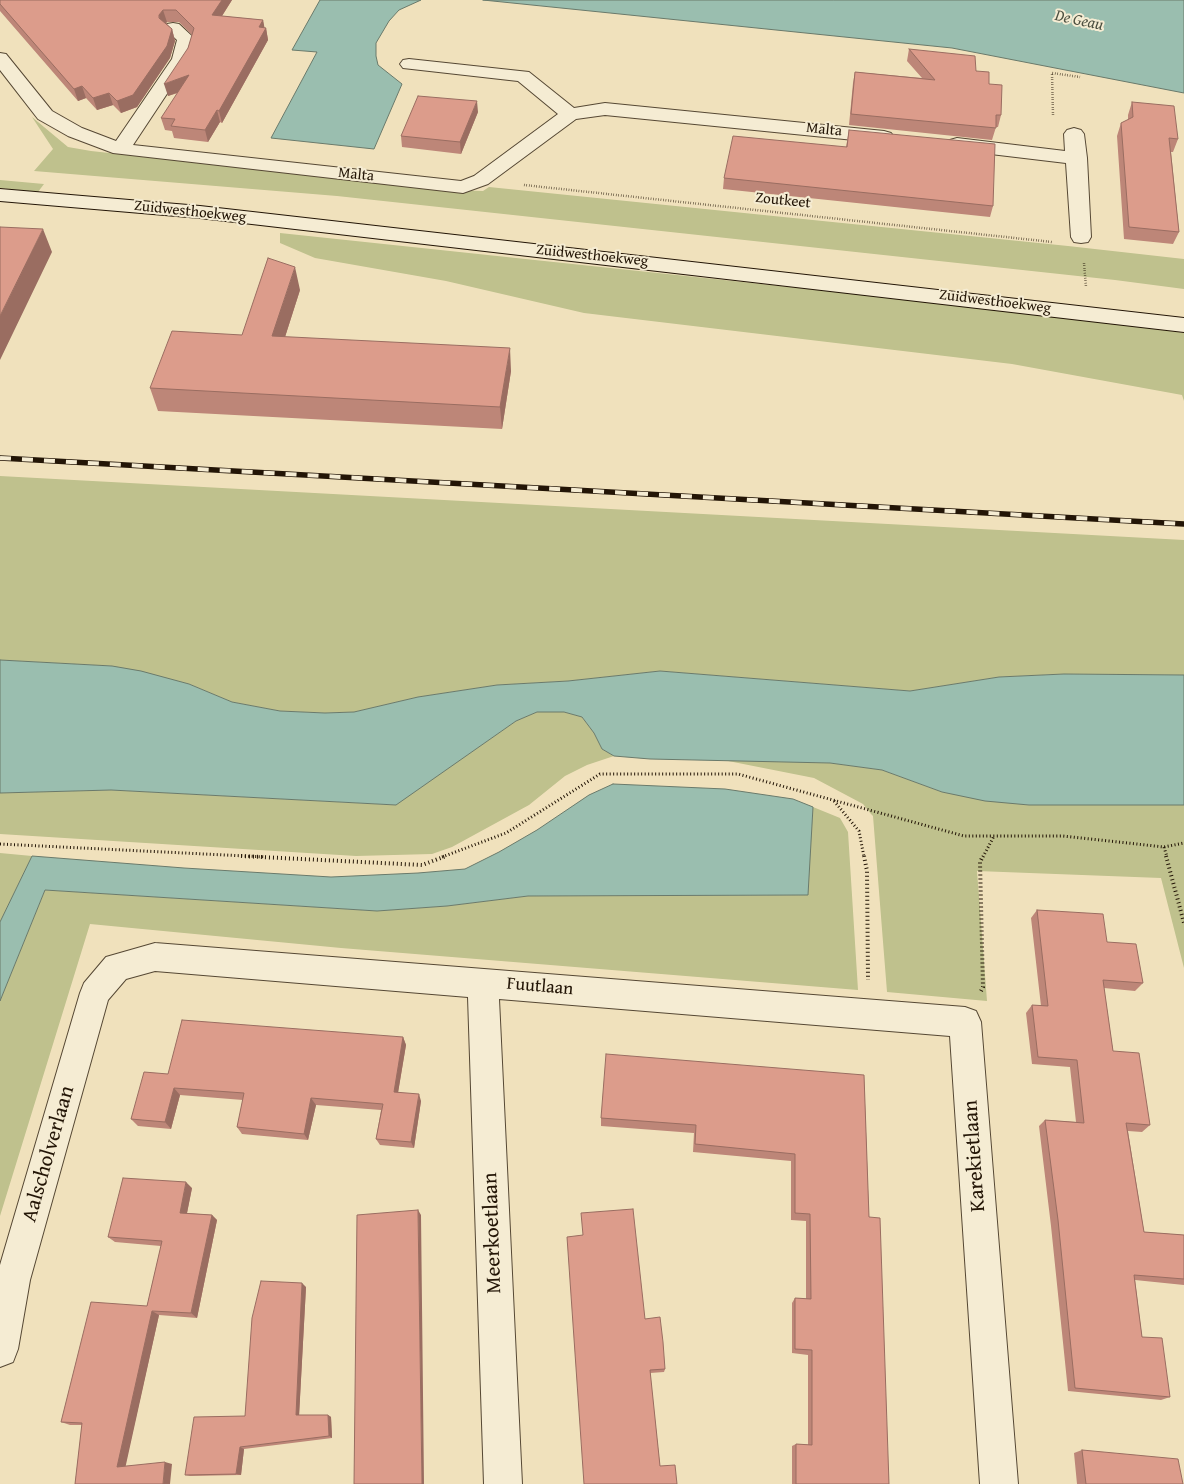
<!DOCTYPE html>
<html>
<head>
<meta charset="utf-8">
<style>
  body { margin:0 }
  canvas { display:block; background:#f0e1bc }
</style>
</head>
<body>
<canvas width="1184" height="1484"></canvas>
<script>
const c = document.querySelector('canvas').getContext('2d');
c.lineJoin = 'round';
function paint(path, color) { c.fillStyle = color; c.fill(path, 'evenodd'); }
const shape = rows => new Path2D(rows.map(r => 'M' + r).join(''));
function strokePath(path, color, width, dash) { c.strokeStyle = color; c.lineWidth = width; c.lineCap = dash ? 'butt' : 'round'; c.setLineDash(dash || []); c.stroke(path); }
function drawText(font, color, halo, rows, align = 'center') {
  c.font = font + ' "Gentium Book Plus",serif'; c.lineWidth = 4; c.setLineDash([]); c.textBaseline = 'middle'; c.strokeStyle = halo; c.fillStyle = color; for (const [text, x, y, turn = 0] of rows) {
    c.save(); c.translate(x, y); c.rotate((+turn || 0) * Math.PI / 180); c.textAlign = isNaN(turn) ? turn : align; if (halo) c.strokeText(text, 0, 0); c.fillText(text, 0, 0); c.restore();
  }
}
paint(shape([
  [32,117,68,147,91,151,450,190,483,191,489,187,1068,246,1184,259,1184,289,1115,280,337,196,34,171,53,149],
  [0,180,44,184,38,192,0,188],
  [280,233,1073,317,1184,333,1184,401,1182,395,1012,364,584,313,446,281,315,258,280,243],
  [0,476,1184,540,1184,675,1064,674,999,677,910,691,660,671,568,681,497,685,418,697,354,712,325,713,280,711,232,702,189,684,112,666,0,660],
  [537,712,564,712,582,717,594,733,602,749,614,756,587,765,565,776,529,805,452,847,432,854,356,856,0,834,0,793,111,790,395,805,516,721],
  [718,759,830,763,882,770,942,792,1029,805,1184,805,1184,968,1161,878,977,871,987,1001,887,992,873,816,871,814,863,804,814,778],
  [813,807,840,818,848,832,858,990,341,948,90,924,0,1216,0,1001,45,890,377,911,447,906,528,896,807,895],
  [0,853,32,856,0,922]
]), '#bfc18d');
const water = shape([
  [320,0,421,0,399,10,389,21,376,43,376,56,378,65,402,84,374,149,271,138,317,52,292,50,320,0],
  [483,0,1184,0,1184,93,952,48,483,0],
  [0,660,112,666,141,671,189,684,232,702,280,711,325,713,354,712,418,697,497,685,568,681,660,671,910,691,999,677,1064,674,1184,675,1184,805,1029,805,985,801,942,792,882,770,830,763,650,759,614,756,602,749,594,733,582,717,564,712,537,712,516,721,396,805,111,790,0,793,0,660],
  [613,784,725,789,793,799,813,807,808,895,528,896,447,906,377,911,45,890,0,1001,0,922,32,856,184,868,331,877,418,873,465,869,499,852,537,830,589,795,613,784]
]);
paint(water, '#9abeaf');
strokePath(water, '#6a7a6b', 1);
const minor = shape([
  [173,23,179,24,195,39,190,59,133,145,461,181,474,176,558,114,518,81,403,68,400,64,403,60,409,59,529,72,574,108,605,103,884,131,891,133,894,137,891,141,884,143,605,115,576,119,488,184,463,193,113,153,68,136,38,119,0,70,0,53,6,54,52,111,82,128,116,141,172,59,177,40,164,28,167,24,173,23],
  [1074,128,1081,130,1084,134,1087,158,1091,237,1088,242,1081,243,1074,242,1071,237,1066,163,957,150,950,148,947,144,950,140,957,138,1065,151,1064,134,1067,130,1074,128],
  [155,943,965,1007,976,1011,981,1022,1018,1484,980,1484,950,1036,499,999,522,1484,484,1484,468,997,155,971,126,979,108,1000,30,1280,18,1349,13,1362,0,1367,0,1265,80,993,84,983,106,957,155,943]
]);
const secondary = shape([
  [0,189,200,206,1184,318,1184,332,200,218,0,201,0,189]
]);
strokePath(minor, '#564834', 2);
strokePath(secondary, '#231506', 2);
strokePath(shape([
  [1053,115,1052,73,1080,77],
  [524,185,1052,242],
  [1084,263,1086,287]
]), '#231506', 2.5, [0.5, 2]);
strokePath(shape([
  [834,801,859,831,864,857],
  [0,844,266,857],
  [1164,847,1167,857],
  [442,857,506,833,600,774,738,774,964,836,1063,836,1164,847,1184,843],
  [983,857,994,836]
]), '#231506', 3, [1, 2.5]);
strokePath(shape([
  [241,856,422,865,446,856],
  [864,856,867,871,868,980],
  [1166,856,1184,923],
  [981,991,983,987,980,862,983,856]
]), '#231506', 4, [1, 3]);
paint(minor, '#f5ecd3');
paint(secondary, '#f5ecd3');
const rail = shape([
  [0,458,1184,524]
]);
strokePath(rail, '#231506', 5.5);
strokePath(rail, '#f5ecd3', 4, [11]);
paint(shape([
  [0,0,232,0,222,16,263,20,264,28,266,28,268,40,222,123,220,122,208,142,174,138,172,131,165,130,161,118,178,93,168,96,188,48,192,35,179,22,167,22,166,23,172,29,175,41,170,58,137,107,121,113,113,105,97,110,86,98,78,101,0,11],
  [909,49,976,71,989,84,1001,115,998,127,996,127,992,140,849,125,853,83,855,72,922,78,907,61],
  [1132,102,1178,139,1173,152,1171,152,1179,232,1173,244,1124,239,1117,136,1121,123,1128,120,1128,115],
  [478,112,461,154,402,147,401,136],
  [849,130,993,206,990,217,723,189,724,178,846,147],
  [300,290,285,337,511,371,502,429,158,411,150,388,242,335],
  [1037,910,1107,942,1143,983,1135,991,1104,988,1113,1051,1150,1125,1142,1132,1128,1131,1144,1232,1184,1235,1184,1285,1135,1280,1142,1337,1170,1397,1161,1400,1068,1391,1051,1226,1039,1126,1045,1120,1076,1122,1070,1067,1032,1064,1026,1013,1032,1005,1041,1006,1031,918],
  [403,1037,406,1045,398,1092,421,1101,414,1148,380,1145,376,1139,381,1110,316,1105,308,1140,242,1134,237,1127,243,1100,180,1095,171,1129,138,1126,131,1119,168,1074],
  [864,1075,869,1217,889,1484,792,1484,792,1446,796,1444,808,1445,808,1355,792,1353,792,1303,795,1298,806,1299,806,1221,791,1220,791,1161,693,1152,694,1133,601,1126,601,1118],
  [192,1188,187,1213,212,1215,217,1220,197,1318,159,1315,125,1466,172,1464,75,1484,82,1425,70,1425,61,1422,147,1306,161,1246,115,1242,108,1237],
  [306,1287,299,1415,328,1415,331,1417,332,1438,244,1449,241,1475,190,1476,185,1475,245,1416],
  [645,1319,665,1369,664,1372,650,1373,660,1466,584,1484],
  [1082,1450,1183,1484,1077,1484,1074,1453]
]), '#bd8678');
paint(shape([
  [222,0,232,0,215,27,212,15],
  [163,10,167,22,162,27,163,29,159,15],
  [263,20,265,30,266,28,268,40,222,123,219,111,259,27],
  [172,29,175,41,170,58,137,107,121,113,117,101],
  [189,75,193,87,168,96,164,84],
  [82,86,86,98,78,101,74,89],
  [109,93,113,105,97,110,93,98],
  [477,101,478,112,461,154,460,142],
  [217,110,220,122,208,142,205,130],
  [43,229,52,252,0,360,0,316],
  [295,267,300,290,278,359,272,336],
  [510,348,511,371,502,429,500,407],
  [403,1037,406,1045,397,1099,394,1092],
  [174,1088,180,1095,171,1129,165,1122],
  [419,1094,421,1101,414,1148,411,1142],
  [311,1098,316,1105,308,1140,304,1134],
  [186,1182,192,1188,186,1218,180,1213],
  [418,1210,421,1215,424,1484,422,1484],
  [212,1215,217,1220,197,1318,191,1313],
  [302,1283,306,1287,299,1417,296,1415],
  [152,1311,159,1315,125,1469,117,1467],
  [328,1415,331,1417,332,1438,329,1436],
  [240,1447,244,1449,241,1475,236,1474],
  [165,1462,172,1464,170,1484,163,1484]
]), '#9a6d61');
const building = shape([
  [0,0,222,0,212,15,263,20,259,27,266,28,219,111,217,110,205,130,171,126,175,119,161,118,189,75,164,84,188,48,194,28,176,10,163,10,159,15,159,18,172,29,167,46,133,95,117,101,109,93,93,98,82,86,74,89,0,4,0,0],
  [909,49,975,56,976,71,989,72,989,84,1002,85,1001,115,996,115,996,128,851,114,855,72,935,80,909,49],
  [418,96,477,101,460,142,401,136,418,96],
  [1132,102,1174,106,1178,139,1169,138,1179,232,1129,227,1121,123,1133,117,1132,102],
  [849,130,995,144,993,206,724,178,733,136,847,147,849,130],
  [0,227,43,229,0,316,0,227],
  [268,258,295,267,272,336,510,348,500,407,150,388,172,331,242,335,268,258],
  [1037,910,1103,914,1107,942,1136,944,1143,983,1103,980,1113,1051,1139,1053,1150,1125,1126,1123,1144,1232,1184,1235,1184,1279,1134,1275,1142,1337,1162,1338,1170,1397,1075,1388,1058,1220,1045,1120,1084,1123,1077,1060,1038,1057,1032,1005,1048,1006,1037,910],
  [182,1020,403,1037,394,1092,419,1094,411,1142,376,1139,383,1104,311,1098,304,1134,237,1127,244,1093,174,1088,165,1122,131,1119,144,1072,168,1074,182,1020],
  [606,1054,864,1075,869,1217,880,1218,889,1484,796,1484,796,1444,812,1445,812,1350,795,1349,795,1298,811,1299,810,1214,795,1213,795,1154,695,1144,696,1125,601,1118,606,1054],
  [123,1178,186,1182,180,1213,212,1215,191,1313,152,1311,117,1467,165,1462,163,1484,75,1484,82,1423,61,1422,91,1302,147,1306,162,1241,108,1237,123,1178],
  [633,1209,645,1319,660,1317,663,1342,665,1369,650,1370,660,1466,675,1465,677,1484,584,1484,567,1237,583,1235,581,1213,633,1209],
  [418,1210,422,1484,354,1484,357,1215,418,1210],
  [261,1281,302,1283,296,1415,328,1415,329,1436,240,1447,236,1474,185,1475,194,1417,245,1416,252,1318,261,1281],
  [1082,1450,1178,1459,1183,1484,1086,1484,1082,1450]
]);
paint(building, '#dc9c8b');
strokePath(building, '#9a6d61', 1);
drawText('15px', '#231506', '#f5ecd3', [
  ["Malta",824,130,6],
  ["Malta",356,175,6],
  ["Zoutkeet",783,201,6],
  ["Zuidwesthoekweg",190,212,6],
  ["Zuidwesthoekweg",592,256,6],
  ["Zuidwesthoekweg",995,302,7]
]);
drawText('italic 16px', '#4d5041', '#f5ecd3', [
  ["De Geau",1079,21,12]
]);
drawText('18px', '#231506', '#f5ecd3', [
  ["Fuutlaan",540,987,5]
]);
drawText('21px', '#231506', '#f5ecd3', [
  ["Aalscholverlaan",49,1154,-74],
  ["Karekietlaan",975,1156,-94],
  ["Meerkoetlaan",493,1233,-92]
]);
</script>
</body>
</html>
